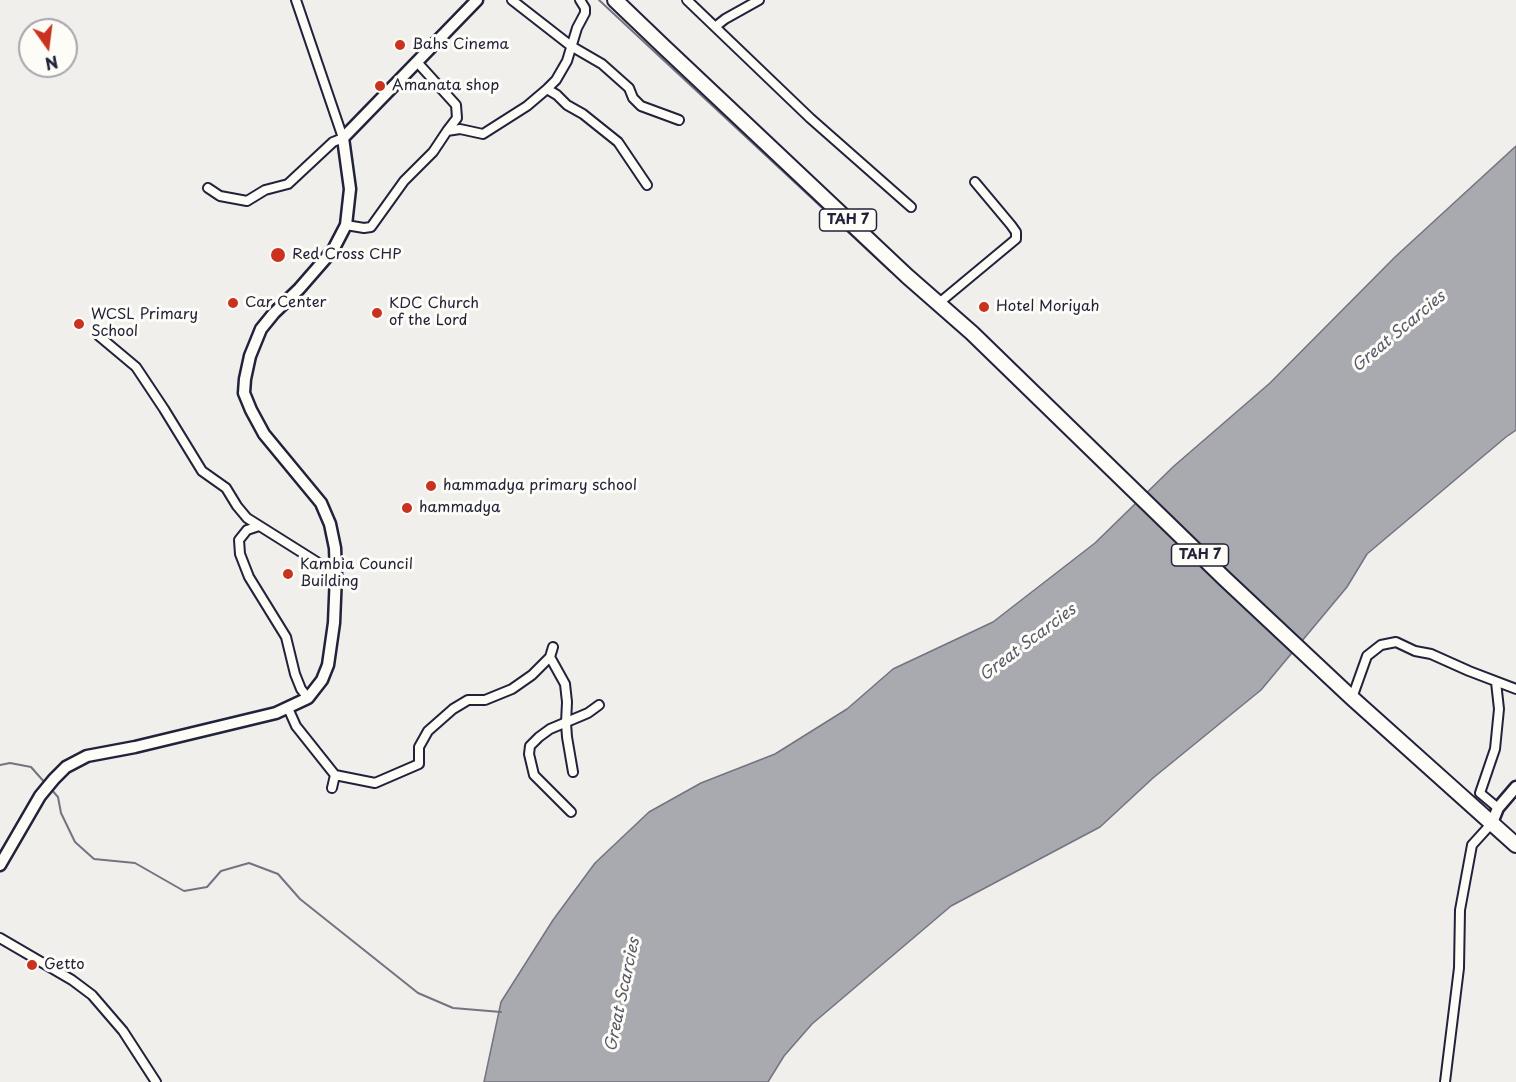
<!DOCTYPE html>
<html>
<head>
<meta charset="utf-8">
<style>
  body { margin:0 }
  #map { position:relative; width:1516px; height:1082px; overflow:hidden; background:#f0efec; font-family:"Playpen Sans",sans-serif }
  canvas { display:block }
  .north { position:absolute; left:18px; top:18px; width:60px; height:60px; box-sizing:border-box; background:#fdfcf7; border:2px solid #a5a5ac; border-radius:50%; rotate:166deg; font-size:16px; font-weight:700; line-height:24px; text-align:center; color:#22223b }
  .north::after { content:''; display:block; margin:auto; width:21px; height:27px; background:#c8321e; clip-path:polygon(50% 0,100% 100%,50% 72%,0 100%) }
</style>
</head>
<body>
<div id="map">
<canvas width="1516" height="1082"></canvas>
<div class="north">N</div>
</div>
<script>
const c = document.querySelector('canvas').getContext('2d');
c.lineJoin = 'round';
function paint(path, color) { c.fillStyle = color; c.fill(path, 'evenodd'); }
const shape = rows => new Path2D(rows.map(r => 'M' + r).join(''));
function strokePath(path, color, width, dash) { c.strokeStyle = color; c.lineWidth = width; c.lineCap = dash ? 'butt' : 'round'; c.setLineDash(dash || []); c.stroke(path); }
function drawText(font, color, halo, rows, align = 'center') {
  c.font = font + ' "Playpen Sans",sans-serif'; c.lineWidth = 6; c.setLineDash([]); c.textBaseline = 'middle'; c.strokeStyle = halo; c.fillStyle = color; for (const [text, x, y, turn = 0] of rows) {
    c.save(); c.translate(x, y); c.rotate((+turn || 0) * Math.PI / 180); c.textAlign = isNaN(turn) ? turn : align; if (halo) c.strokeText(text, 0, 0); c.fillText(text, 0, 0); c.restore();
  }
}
const water = shape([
  [1516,146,1516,430,1506,437,1367,554,1347,587,1261,690,1153,778,1100,827,951,906,812,1024,784,1056,768,1082,484,1082,501,1002,553,920,595,863,649,812,701,783,775,754,847,709,893,669,993,622,1095,543,1174,466,1270,383,1395,257,1516,146]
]);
paint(water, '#a9a9b0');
strokePath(water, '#737381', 1.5);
strokePath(shape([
  [599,0,891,272],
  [0,765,10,763,31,767,46,784],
  [50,788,58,797,61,813,75,842,94,859,135,863,184,891,207,887,221,871,249,863,278,874,300,899,418,993,453,1008,501,1012]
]), '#737381', 2);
const street = shape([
  [512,0,571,46,602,64,629,88,633,98,641,106,679,120],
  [687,0,810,118,911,207],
  [715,27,725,19,759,0],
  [417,62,456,105,457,118,447,131],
  [547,89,557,95,567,105,583,114,618,142,647,185],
  [208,188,220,196,247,201,265,190,288,184,333,142,343,138,296,0],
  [346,225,364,228,371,227,404,181,433,152,447,131,460,129,483,134,527,106,547,89,556,80,567,61,577,28,585,13,585,8,580,0],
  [939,303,1016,239,1016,232,1011,225,975,182],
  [99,336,136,367,164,409,202,471,226,488,237,506,247,518,336,574],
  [259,526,247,530,239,540,240,554,249,577,286,637,295,674,301,689,308,698],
  [553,647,550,657,565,684,567,702,566,723,567,737,573,772],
  [1496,682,1499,709,1495,749,1480,793,1498,808],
  [1352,698,1367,656,1381,645,1396,642,1415,651,1431,654,1469,671,1516,689],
  [288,708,296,726,335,775,375,783,419,764,419,747,428,731,453,709,468,700,485,700,512,689,532,675,550,657],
  [332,788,335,775],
  [571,812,534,775,529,754,530,746,539,737,550,729,588,713,599,705],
  [0,938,72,980,92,995,123,1031,156,1082],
  [1445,1082,1459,968,1460,910,1472,845,1492,823]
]);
const secondary = shape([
  [1492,823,1498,808,1516,787],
  [0,865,40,796,54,779,66,767,87,756,135,747,276,713,308,698,322,680,328,665,334,623,336,574,335,548,330,524,321,503,264,434,251,410,244,393,245,379,250,356,261,329,274,313,299,289,333,250,346,225,350,189,343,138,477,0]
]);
const highway = shape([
  [615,0,663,46,907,276,972,333,1225,579,1352,698,1516,845]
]);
strokePath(street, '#22223b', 12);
strokePath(secondary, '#22223b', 15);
strokePath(highway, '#22223b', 18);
strokePath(street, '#fdfcf7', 8);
strokePath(secondary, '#fdfcf7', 10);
strokePath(highway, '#fdfcf7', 14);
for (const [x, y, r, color] of [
  [400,45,6,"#c8321e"],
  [380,86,6,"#c8321e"],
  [278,255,8,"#c8321e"],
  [233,303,6,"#c8321e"],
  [984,307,6,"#c8321e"],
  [377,313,6,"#c8321e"],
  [79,324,6,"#c8321e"],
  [431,486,6,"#c8321e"],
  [407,508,6,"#c8321e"],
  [288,574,6,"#c8321e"],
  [32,965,6,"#c8321e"]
]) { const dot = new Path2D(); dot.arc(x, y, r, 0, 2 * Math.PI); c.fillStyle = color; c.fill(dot); strokePath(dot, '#fdfcf7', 2); }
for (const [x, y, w] of [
  [848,220,57],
  [1200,555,57]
]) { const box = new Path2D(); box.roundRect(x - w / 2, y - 11, w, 22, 4.5); c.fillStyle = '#fdfcf7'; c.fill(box); strokePath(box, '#22223b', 1.5); }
drawText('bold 14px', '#22223b', null, [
  ["TAH 7",848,220],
  ["TAH 7",1200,555]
]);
drawText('15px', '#22223b', '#fdfcf7', [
  ["Bahs Cinema",412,45],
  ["Amanata shop",392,86],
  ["Red Cross CHP",292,255],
  ["Car Center",245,303],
  ["KDC Church",389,304],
  ["of the Lord",389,321],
  ["Hotel Moriyah",996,307],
  ["WCSL Primary",91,315],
  ["School",91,332],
  ["hammadya primary school",443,486],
  ["hammadya",419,508],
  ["Kambia Council",300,565],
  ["Building",300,582],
  ["Getto",44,965]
], 'left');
drawText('italic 16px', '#58586a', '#fdfcf7', [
  ["Great Scarcies",1399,332,-40],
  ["Great Scarcies",1028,643,-37],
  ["Great Scarcies",623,995,-78]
]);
</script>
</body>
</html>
